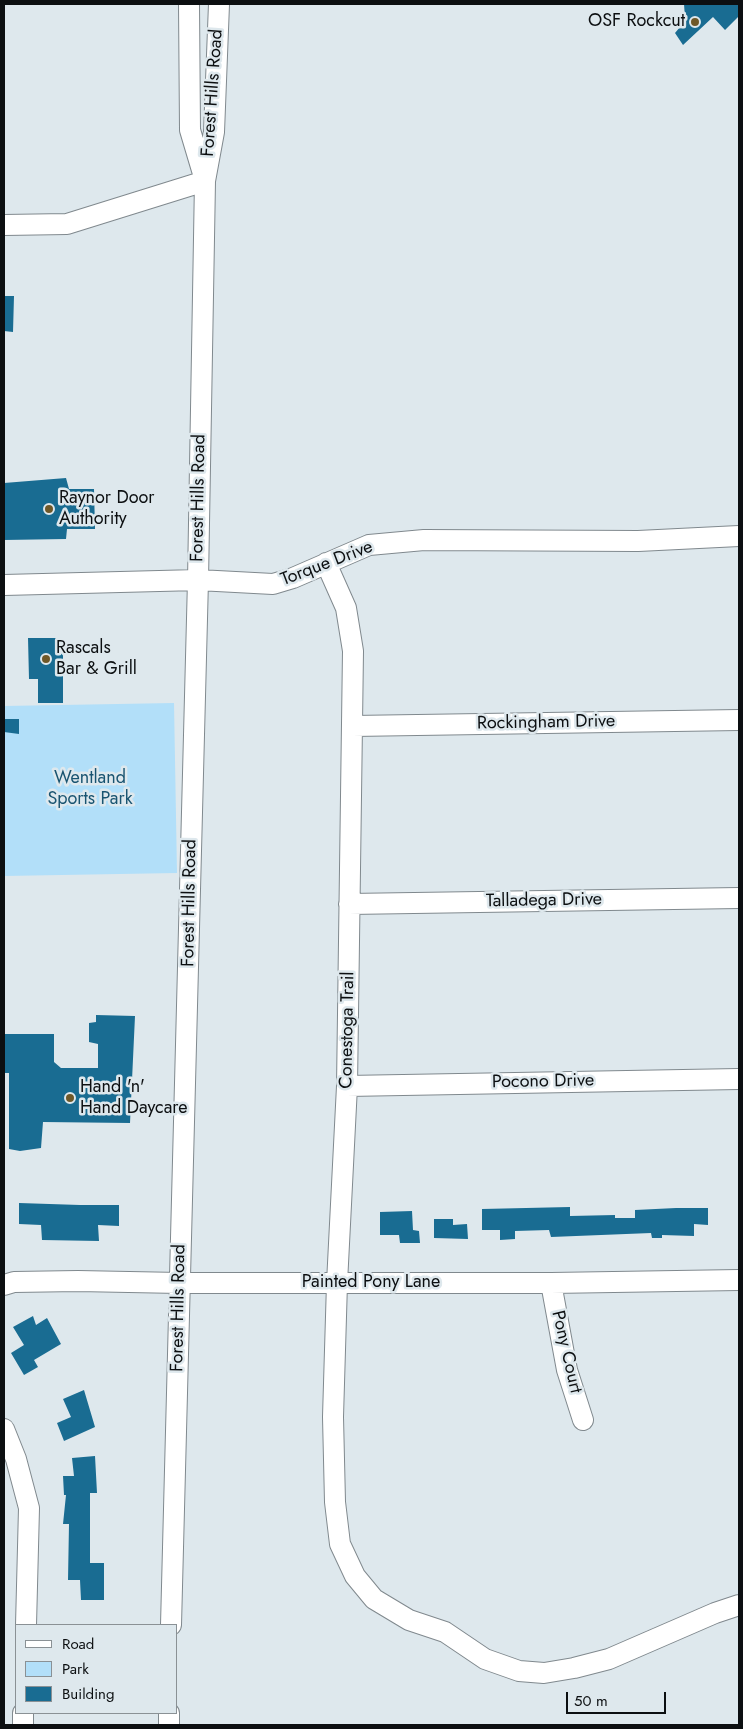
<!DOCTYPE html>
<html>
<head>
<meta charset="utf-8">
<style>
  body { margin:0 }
  #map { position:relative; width:743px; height:1729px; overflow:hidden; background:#dee8ed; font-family:Jost,sans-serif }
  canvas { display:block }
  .frame { position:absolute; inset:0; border:5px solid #0c0f11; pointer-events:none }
  .legend { position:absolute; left:15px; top:1624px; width:162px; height:90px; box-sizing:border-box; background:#dee8ed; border:1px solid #8a9195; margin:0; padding:6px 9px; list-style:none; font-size:15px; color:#0c0f11 }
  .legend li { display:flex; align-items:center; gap:10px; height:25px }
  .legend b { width:25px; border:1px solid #8a9195 }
  .scale { position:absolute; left:566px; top:1692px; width:100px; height:22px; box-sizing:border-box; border:2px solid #0c0f11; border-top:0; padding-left:6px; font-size:15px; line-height:18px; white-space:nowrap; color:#0c0f11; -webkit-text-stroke:4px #dee8ed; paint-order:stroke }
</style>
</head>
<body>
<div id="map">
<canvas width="743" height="1729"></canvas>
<div class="frame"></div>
<ul class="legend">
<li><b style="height:6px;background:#fff"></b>Road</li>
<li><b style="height:14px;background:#b2dff9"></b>Park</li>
<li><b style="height:14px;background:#196c92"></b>Building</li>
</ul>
<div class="scale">50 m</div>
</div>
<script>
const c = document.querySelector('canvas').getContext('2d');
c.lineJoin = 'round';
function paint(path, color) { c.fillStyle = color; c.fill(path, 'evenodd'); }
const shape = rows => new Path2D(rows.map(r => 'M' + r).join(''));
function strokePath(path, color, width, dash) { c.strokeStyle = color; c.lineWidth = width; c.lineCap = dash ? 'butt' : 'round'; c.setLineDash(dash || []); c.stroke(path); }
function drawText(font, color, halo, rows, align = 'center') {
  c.font = font + ' Jost,sans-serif'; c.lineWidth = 5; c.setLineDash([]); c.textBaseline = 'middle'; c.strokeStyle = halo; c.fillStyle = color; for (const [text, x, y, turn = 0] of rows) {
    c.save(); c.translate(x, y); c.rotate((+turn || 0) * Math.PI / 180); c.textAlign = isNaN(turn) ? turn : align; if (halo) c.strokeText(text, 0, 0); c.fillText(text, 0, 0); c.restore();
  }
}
paint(shape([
  [174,703,177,873,4,876,4,706]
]), '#b2dff9');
paint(shape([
  [684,4,739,4,739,16,725,30,713,17,683,45,675,33,680,27,685,18],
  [4,296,14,296,13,332,4,331],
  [66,478,69,489,94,489,95,529,67,529,66,539,4,540,4,483],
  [28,638,63,638,63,703,38,703,38,679,29,679],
  [4,719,19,719,19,734,4,732],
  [96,1015,135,1016,130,1123,43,1122,41,1148,20,1151,9,1149,9,1073,4,1073,4,1034,54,1034,54,1062,61,1068,98,1068,98,1044,89,1042,89,1023,96,1022],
  [19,1203,80,1205,119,1205,119,1226,98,1225,99,1241,42,1240,41,1225,19,1224],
  [570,1207,570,1216,615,1215,615,1218,635,1218,635,1210,676,1208,708,1208,708,1225,694,1224,694,1236,662,1235,662,1238,652,1238,651,1233,551,1237,549,1230,515,1231,515,1239,500,1240,500,1230,482,1230,482,1209],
  [412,1211,413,1230,419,1231,420,1243,400,1243,399,1235,380,1235,380,1212],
  [434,1219,453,1219,453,1225,467,1224,468,1239,434,1238],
  [33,1316,36,1325,47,1318,61,1344,34,1360,38,1367,24,1375,11,1353,24,1345,13,1327],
  [84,1390,95,1427,64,1441,57,1423,71,1417,63,1399],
  [95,1456,97,1493,90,1493,90,1563,104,1563,104,1600,81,1600,80,1580,68,1580,69,1524,63,1524,66,1495,64,1495,63,1476,74,1476,72,1458]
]), '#196c92');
const minor = shape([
  [189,4,190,130,204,177],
  [4,225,67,224,205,181],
  [326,563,346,608,353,651,347,1086,337,1283,333,1417,335,1502,340,1544,355,1576,374,1599,409,1620,445,1632,485,1659,519,1671,544,1673,574,1668,609,1659,715,1613,739,1605],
  [4,585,198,580,273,584,293,578,369,545,424,540,638,541,739,536],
  [353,726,739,720],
  [349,904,739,898],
  [347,1086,739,1079],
  [551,1283,567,1370,583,1420],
  [4,1285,14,1282,78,1281,180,1283,551,1283,739,1280],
  [4,1429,16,1459,29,1508,26,1625],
  [171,1625,198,580,205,181,214,132,219,4],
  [23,1725,23,1713],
  [169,1725,169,1713]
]);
strokePath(minor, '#80898e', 22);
strokePath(minor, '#fff', 20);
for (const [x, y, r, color] of [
  [695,22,5,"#6f5828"],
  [49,509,5,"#6f5828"],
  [46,659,5,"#6f5828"],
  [70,1098,5,"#6f5828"]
]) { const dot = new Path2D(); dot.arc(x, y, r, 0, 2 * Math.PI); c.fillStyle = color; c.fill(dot); strokePath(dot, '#dee8ed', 2); }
drawText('18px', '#0c0f11', '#dee8ed', [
  ["OSF Rockcut",685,22,"right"],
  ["Raynor Door",59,499],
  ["Authority",59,520],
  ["Rascals",56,649],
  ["Bar & Grill",56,670],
  ["Hand 'n'",80,1088],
  ["Hand Daycare",80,1109]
], 'left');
drawText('18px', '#0c0f11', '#dee8ed', [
  ["Forest Hills Road",213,93,-86],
  ["Forest Hills Road",199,498,-89],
  ["Torque Drive",327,564,-21],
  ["Rockingham Drive",546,723,-1],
  ["Talladega Drive",544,901,-1],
  ["Forest Hills Road",190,903,-89],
  ["Conestoga Trail",348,1030,-89],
  ["Pocono Drive",543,1082,-1],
  ["Painted Pony Lane",371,1283],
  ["Forest Hills Road",179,1308,-89],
  ["Pony Court",566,1352,77]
]);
drawText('18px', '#195471', '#dee8ed', [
  ["Wentland",90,779],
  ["Sports Park",90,800]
]);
</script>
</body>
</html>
